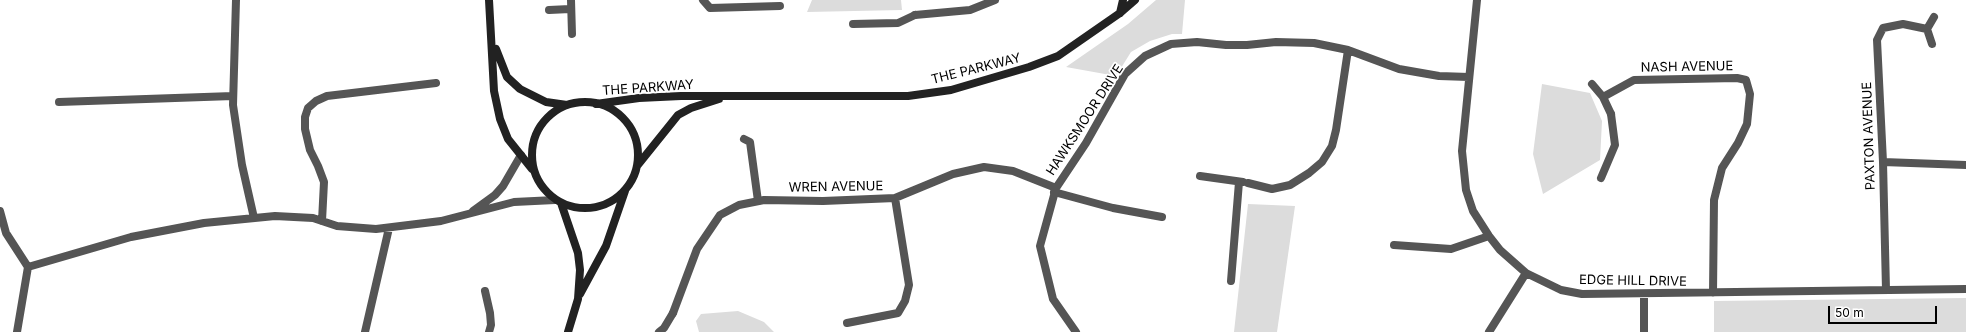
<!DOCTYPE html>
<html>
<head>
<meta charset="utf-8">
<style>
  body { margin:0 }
  #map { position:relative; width:1966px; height:332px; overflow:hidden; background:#fff; font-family:Inter,sans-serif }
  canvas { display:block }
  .scale { position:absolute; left:1828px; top:306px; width:109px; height:18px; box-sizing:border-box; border:2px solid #000; border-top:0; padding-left:5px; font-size:12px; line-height:14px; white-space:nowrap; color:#000; -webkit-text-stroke:3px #fff; paint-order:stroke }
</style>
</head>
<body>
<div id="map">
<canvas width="1966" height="332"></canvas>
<div class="scale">50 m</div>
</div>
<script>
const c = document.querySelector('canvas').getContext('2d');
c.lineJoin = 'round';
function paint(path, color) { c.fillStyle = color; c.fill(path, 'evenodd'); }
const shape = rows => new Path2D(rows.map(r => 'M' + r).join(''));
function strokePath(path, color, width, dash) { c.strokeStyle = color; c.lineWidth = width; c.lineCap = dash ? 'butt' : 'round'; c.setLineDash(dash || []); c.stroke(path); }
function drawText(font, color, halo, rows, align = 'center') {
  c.font = font + ' Inter,sans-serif'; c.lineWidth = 3.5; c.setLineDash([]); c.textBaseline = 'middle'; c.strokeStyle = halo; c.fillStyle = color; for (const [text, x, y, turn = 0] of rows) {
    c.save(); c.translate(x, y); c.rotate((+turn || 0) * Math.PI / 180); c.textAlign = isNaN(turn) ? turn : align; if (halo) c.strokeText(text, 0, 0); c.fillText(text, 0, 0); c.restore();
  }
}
paint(shape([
  [812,0,901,0,902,10,807,12],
  [1156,0,1185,0,1182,34,1172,34,1150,41,1131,52,1116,76,1066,67,1128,24],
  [1542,84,1590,93,1602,121,1600,160,1543,194,1533,154],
  [1248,204,1295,206,1277,332,1234,332],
  [1966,298,1966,332,1714,332,1714,301],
  [738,311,764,322,774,332,699,332,696,321,701,314]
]), '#dcdcdc');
strokePath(shape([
  [853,24,898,23,915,15],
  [744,139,750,142,758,201],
  [1200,176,1243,182],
  [1601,178,1615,145,1611,114],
  [1054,192,1113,208,1162,217],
  [1231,281,1239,182],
  [659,332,664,328,673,313]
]), '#555', 8);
strokePath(shape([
  [236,0,233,105,242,165,254,218],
  [571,0,572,34],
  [703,0,710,8,780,6],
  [1477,0,1462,151,1466,190,1473,211,1489,236,1500,250,1526,273,1561,290,1582,294,1966,289],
  [549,10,570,9],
  [915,15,970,10,995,0],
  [1932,44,1927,29,1934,17],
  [1592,84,1603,97,1611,114],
  [1603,97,1634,80,1737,78,1746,80,1750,94,1747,124,1738,143,1722,168,1714,200,1713,293],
  [59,102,233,96],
  [1883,162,1966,165],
  [1248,183,1272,189,1290,185,1309,173,1322,162,1332,146,1336,130,1348,50],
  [0,211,6,233,28,267,17,332],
  [473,211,495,195,503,186,521,155],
  [322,221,324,182,318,166,310,150,305,129,305,117,308,108,316,101,327,96,436,83],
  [1394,245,1451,249,1489,236],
  [28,267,131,237,204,223,275,216,313,218,337,226,376,229,441,221,514,202,555,200],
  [1886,290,1883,162,1877,40,1883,28,1903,24,1927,29],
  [485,291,490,313,491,325,489,332],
  [673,313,697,249,720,215,739,205,764,200,823,201,895,198,953,174,984,167,1013,171,1056,188],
  [847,323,898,313,905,301,909,285,895,198],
  [365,332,389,228],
  [1076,332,1053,299,1040,246,1056,188,1086,143,1125,74,1145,56,1171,44,1197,42,1226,45,1247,45,1276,42,1314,43,1348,50,1399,69,1439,76,1469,77],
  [1489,332,1526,273],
  [1644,332,1644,294]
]), '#555', 8);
strokePath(shape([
  [489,0,494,91,500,119,508,139,532,169],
  [1120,13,1123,0],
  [496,49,507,77,520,89,546,102,567,105],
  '532 155a53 53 0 1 1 106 0a53 53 0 1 1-106 0Z',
  [596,104,639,98,681,96,908,96,951,90,1029,67,1058,56,1120,13,1135,0],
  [637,166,678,115,691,108,719,99],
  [561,203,578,253,580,270,578,299,568,332],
  [580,294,606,246,625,191]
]), '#222', 8);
drawText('13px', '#000', '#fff', [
  ["NASH AVENUE",1687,67,-1],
  ["THE PARKWAY",976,69,-14],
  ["THE PARKWAY",648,88,-4],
  ["HAWKSMOOR DRIVE",1085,120,-57],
  ["PAXTON AVENUE",1869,136,-92],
  ["WREN AVENUE",836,187,-1],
  ["EDGE HILL DRIVE",1633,281,1]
]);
</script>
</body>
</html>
